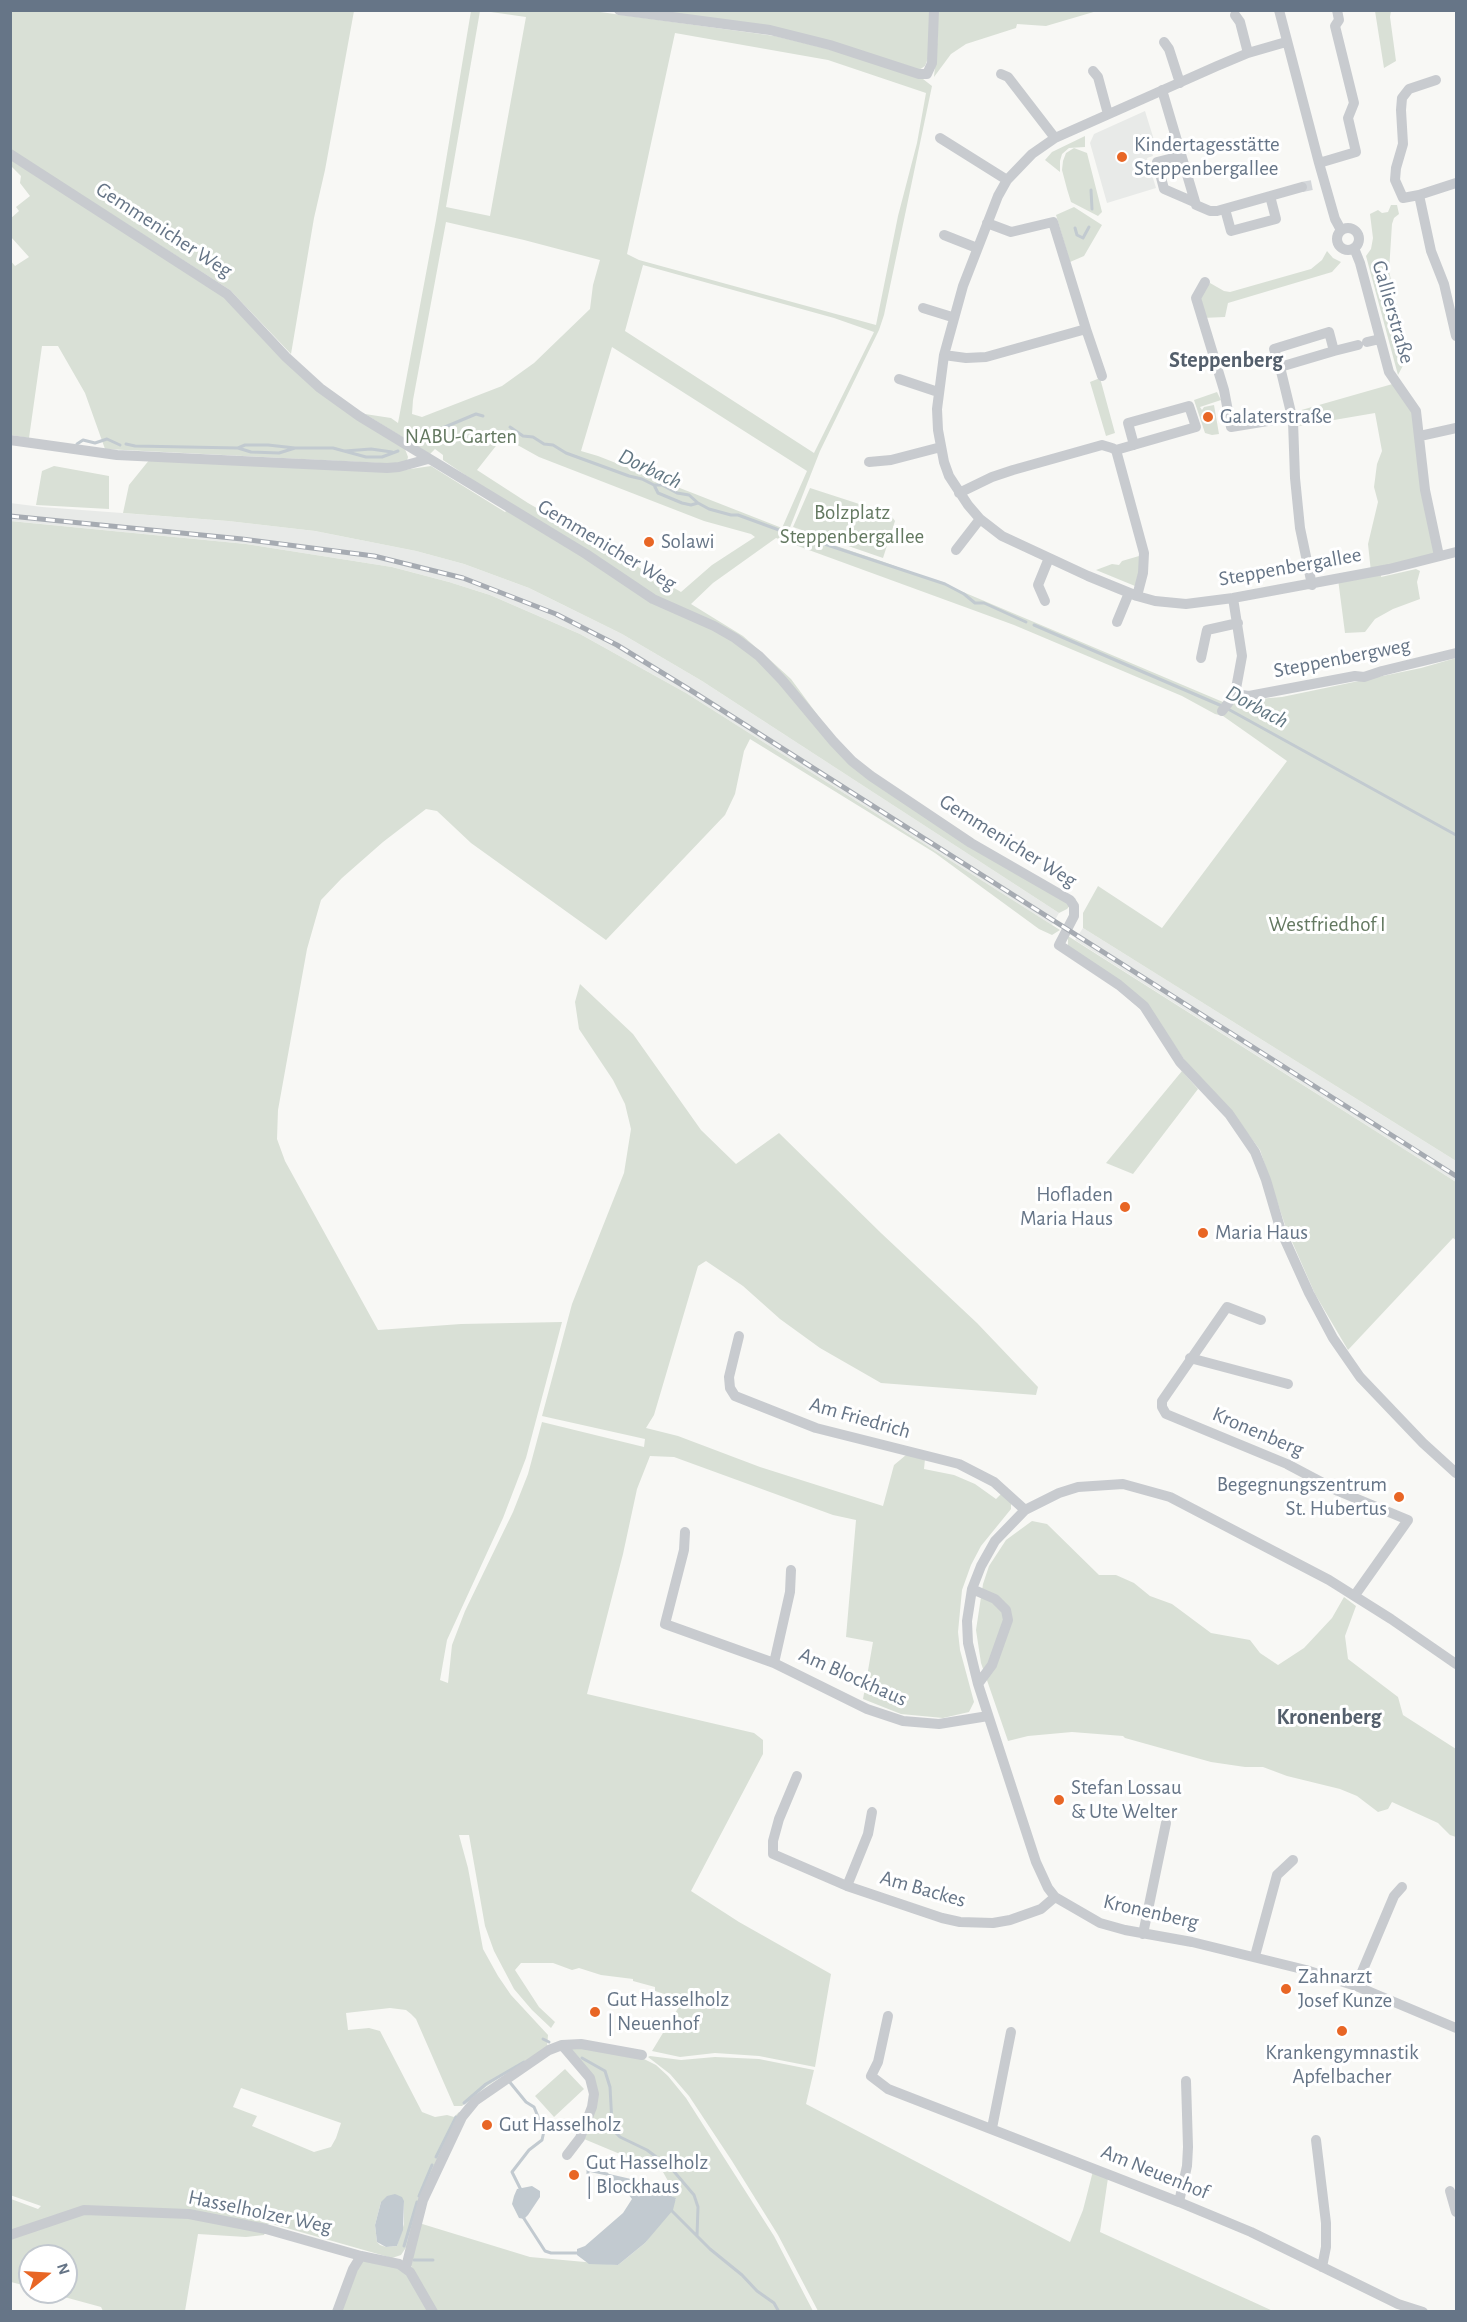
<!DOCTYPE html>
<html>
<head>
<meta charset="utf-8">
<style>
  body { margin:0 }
  #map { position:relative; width:1467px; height:2322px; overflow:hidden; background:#f8f8f5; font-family:"Alegreya Sans",sans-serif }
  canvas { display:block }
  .frame { position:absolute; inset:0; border:12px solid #667587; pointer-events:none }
  .north { position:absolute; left:18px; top:2244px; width:60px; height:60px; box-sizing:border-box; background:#fff; border:2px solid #c2c8cf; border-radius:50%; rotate:72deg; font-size:16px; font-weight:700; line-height:24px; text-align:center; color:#667587 }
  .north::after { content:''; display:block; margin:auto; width:21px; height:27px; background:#e86625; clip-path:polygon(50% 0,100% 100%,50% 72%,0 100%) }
</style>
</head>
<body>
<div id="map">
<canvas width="1467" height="2322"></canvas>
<div class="frame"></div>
<div class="north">N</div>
</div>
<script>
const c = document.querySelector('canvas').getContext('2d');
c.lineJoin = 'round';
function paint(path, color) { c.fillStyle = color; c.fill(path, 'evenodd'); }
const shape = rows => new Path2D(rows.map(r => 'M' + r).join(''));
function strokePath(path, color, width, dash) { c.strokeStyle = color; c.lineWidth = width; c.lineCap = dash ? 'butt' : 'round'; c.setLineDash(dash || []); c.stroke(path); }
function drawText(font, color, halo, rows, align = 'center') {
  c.font = font + ' "Alegreya Sans",sans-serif'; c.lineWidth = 6; c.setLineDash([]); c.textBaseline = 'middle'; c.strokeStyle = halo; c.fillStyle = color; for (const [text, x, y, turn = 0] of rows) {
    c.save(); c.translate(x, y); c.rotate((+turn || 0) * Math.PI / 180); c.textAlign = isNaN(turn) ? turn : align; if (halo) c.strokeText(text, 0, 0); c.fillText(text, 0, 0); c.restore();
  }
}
paint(shape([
  [1145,111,1154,140,1149,142,1153,156,1147,158,1156,188,1107,203,1090,143,1094,134],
  [10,503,42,507,228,521,315,531,416,551,464,564,529,588,622,634,702,681,1059,913,1052,925,686,693,580,634,490,595,449,582,392,567,246,544,11,521],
  [1083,928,1456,1161,1456,1182,1075,940]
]), '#e8eae8');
paint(shape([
  [10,11,354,11,325,170,314,218,291,354,230,290,11,150],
  [471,11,480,11,446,207,490,216,526,17,484,11,593,11,775,36,828,49,923,79,932,86,884,315,879,330,820,451,789,530,884,562,956,589,1223,702,1282,697,1421,668,1456,658,1456,1161,1083,928,1083,913,1098,886,1162,928,1287,761,1223,716,1215,714,1182,696,1014,625,776,538,713,583,691,604,743,636,768,658,791,679,833,736,854,758,879,777,967,836,1076,899,1067,909,1059,913,702,681,622,634,529,588,464,564,416,551,315,531,228,521,123,513,129,485,150,459,397,471,431,466,505,512,511,506,443,460,443,455,435,449,430,454,365,414,391,418,398,423,436,220],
  [675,33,828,60,926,93,917,143,898,216,876,325,639,260,627,254],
  [446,222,524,240,600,260,593,285,590,309,534,363,502,386,422,417,412,414,413,400],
  [643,265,834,318,874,332,814,453,625,331],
  [612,347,807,471,782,528,598,456,581,451],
  [503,437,539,457,704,521,751,534,755,537,712,565,681,592,528,503,477,470],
  [647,11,1097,11,1046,26,1017,24,1016,28,966,44,951,54,934,77,938,34,925,66,919,70,830,43],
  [1375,11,1391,11,1390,17,1396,61,1384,68],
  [1085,136,1085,147,1069,148,1062,154,1060,161,1060,172,1045,160,1052,152],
  [1074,148,1087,153,1102,212,1098,216,1071,202,1067,189,1062,170,1063,161,1066,153],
  [11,160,224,296,297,373,405,449,408,457,407,461,400,464,105,449,85,393,58,346,42,346,29,438,11,435,10,260,15,266,29,257,11,237,10,219,19,211,16,207,30,196,20,183,21,176,11,166],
  [1391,205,1397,205,1399,214,1394,218,1392,224,1389,271,1408,356,1398,375,1366,256,1371,249,1373,238,1370,214,1378,210,1382,213,1388,212],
  [1074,207,1102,225,1084,256,1070,262,1056,215],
  [1327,251,1333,258,1341,262,1332,272,1228,303,1225,317,1202,318,1196,298,1210,283,1224,291,1230,292,1311,269,1322,260],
  [1100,378,1115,433,1106,436,1090,382],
  [1396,383,1410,400,1439,556,1382,570,1381,577,1416,569,1420,571,1417,582,1420,599,1393,609,1375,619,1365,632,1345,633,1338,579,1371,572,1368,544,1378,502,1374,487,1377,464,1382,451,1375,413,1293,427,1291,413],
  [1217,392,1221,400,1200,407,1202,410,1204,407,1214,405,1219,434,1212,435,1205,433,1194,400],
  [54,466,109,476,109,509,36,505,42,471],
  [810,488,890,514,895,521,883,558,793,527],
  [10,521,246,544,392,567,449,582,490,595,580,634,686,693,1060,930,1052,935,1039,929,935,853,750,739,744,751,735,794,725,815,606,940,471,843,437,811,426,809,383,842,342,878,321,900,307,949,278,1110,277,1139,285,1161,378,1330,461,1324,562,1322,526,1458,503,1518,447,1640,440,1680,448,1683,452,1645,465,1611,513,1512,528,1474,542,1422,644,1447,645,1439,542,1416,572,1304,624,1173,631,1129,625,1104,613,1080,579,1029,575,1002,580,984,633,1034,701,1130,736,1164,779,1133,881,1233,977,1323,1038,1387,1036,1395,881,1383,820,1348,780,1319,743,1286,706,1261,698,1266,654,1415,646,1428,678,1436,760,1467,883,1506,894,1465,906,1455,925,1459,924,1469,954,1475,975,1484,996,1499,1001,1494,1011,1502,1011,1509,981,1546,971,1565,962,1590,958,1632,960,1650,974,1702,969,1712,943,1718,901,1714,863,1699,873,1642,846,1637,856,1520,833,1515,674,1457,650,1456,637,1489,623,1554,587,1694,754,1733,763,1740,763,1754,691,1891,739,1922,831,1974,815,2067,759,2056,715,2053,680,2057,652,2051,683,2000,655,1991,655,1987,633,1981,633,1979,601,1975,579,1968,572,1970,553,1963,521,1963,515,1970,539,2007,555,2022,551,2028,532,2010,514,1989,494,1951,485,1926,469,1835,459,1835,468,1868,483,1949,498,1976,511,1995,548,2035,547,2047,487,2086,462,2106,454,2106,416,2019,411,2014,406,2010,390,2008,346,2013,348,2030,369,2028,380,2031,422,2112,435,2117,447,2115,454,2117,459,2112,461,2113,407,2246,401,2255,392,2258,269,2223,264,2235,246,2237,198,2234,185,2311,103,2311,101,2307,46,2292,66,2292,66,2256,30,2256,30,2287,11,2282,11,2199,38,2209,41,2206,10,2195],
  [241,2088,341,2123,336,2138,331,2147,314,2152,252,2126,257,2116,233,2107],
  [404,2201,404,2224,397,2246,386,2247,380,2245,377,2242,375,2225,381,2202],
  [1139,556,1139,571,1135,586,1096,570,1112,564,1119,565,1122,561],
  [1068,936,1456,1182,1456,1240,1453,1238,1348,1350,1315,1294,1286,1228,1260,1150,1229,1108,1186,1062,1164,1030,1068,946],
  [1182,1071,1198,1089,1133,1174,1106,1163],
  [1032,1521,1047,1524,1099,1575,1116,1575,1134,1583,1150,1596,1172,1604,1211,1633,1250,1640,1260,1653,1278,1665,1304,1648,1332,1618,1344,1597,1356,1606,1345,1636,1348,1659,1398,1697,1403,1715,1456,1749,1456,1837,1450,1835,1438,1823,1392,1802,1388,1809,1378,1812,1357,1796,1340,1789,1287,1776,1263,1767,1245,1767,1211,1762,1125,1738,1123,1736,1072,1732,1028,1736,1008,1741,981,1663,976,1630,983,1584,989,1566,1006,1540],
  [572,2047,642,2058,656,2065,668,2076,686,2098,774,2236,813,2311,436,2311,410,2264,419,2223,530,2257,618,2265,645,2243,676,2199,672,2196,673,2190,663,2172,584,2139,596,2101,571,2050],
  [650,2056,681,2060,715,2057,759,2059,814,2070,806,2104,1070,2242,1083,2210,1093,2171,1108,2178,1100,2232,1273,2311,818,2311,778,2235,732,2161,689,2096,670,2074,648,2057],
  [565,2069,584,2089,554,2117,535,2096],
  [362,2260,394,2266,405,2271,429,2312,339,2312]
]), '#d9e0d6');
paint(shape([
  [605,2173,631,2179,676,2198,673,2210,645,2243,618,2265,589,2264,577,2255,577,2249,585,2246,623,2213,632,2199,625,2190,610,2180],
  [532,2186,540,2191,540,2197,528,2215,524,2219,519,2218,512,2204,514,2196,517,2189],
  [395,2194,402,2197,404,2201,403,2230,397,2246,386,2247,377,2242,375,2225,381,2202,387,2196]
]), '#c2cad0');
strokePath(shape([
  [1091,190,1092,209],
  [1075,228,1077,235,1083,238,1089,227],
  [510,427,523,436,533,437,544,444,553,445,566,453,629,476,642,479,654,485,658,493,682,503,691,505,698,503,709,509,731,515,738,515,779,530],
  [414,440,476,414,483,416],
  [77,444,83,440,95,443,107,439,120,445],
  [126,444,135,446,238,448,251,452,279,453,295,448,333,448,366,457,382,457,398,451],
  [238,448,245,445,268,445,295,448],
  [345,451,371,449,392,452],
  [654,485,662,485,677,493,689,495,698,503],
  [791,533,945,584,964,594,975,603,984,603,1026,622],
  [1034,625,1222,706],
  [1228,709,1456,835],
  [543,2039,549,2042],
  [582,2058,605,2071,610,2087,612,2124,615,2132,620,2137,647,2150,671,2168,694,2195,698,2207,697,2236],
  [508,2080,526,2102,534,2107,544,2131,542,2140,529,2150,512,2172,521,2190],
  [464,2103,486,2084,524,2062],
  [436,2157,456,2117],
  [588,2174,588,2170,607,2174],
  [419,2196,432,2165],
  [670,2209,710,2249,742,2275,757,2291,774,2303,779,2312],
  [523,2217,545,2251,551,2253,581,2253],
  [404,2246,417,2202],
  [414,2260,433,2260]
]), '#c2cad0', 3);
strokePath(shape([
  [1302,187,1312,185]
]), '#d4d7da', 10, [10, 5]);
strokePath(shape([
  [619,10,770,30,830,45,919,74,927,74,932,63,934,10],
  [1279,10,1319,163,1335,219,1341,230],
  [1235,15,1240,22,1248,53],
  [1164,42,1169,49,1180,83],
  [1286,42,1248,53,1217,66,1055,138,1032,154,1007,180,998,196,963,286,944,355,937,409,938,430,944,462,949,476,968,505,980,519,1002,536,1088,576,1137,596,1155,601,1186,604,1233,598,1389,569,1456,552],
  [1093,71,1098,77,1108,114],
  [1001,74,1008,77,1055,138],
  [1162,90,1196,205,1210,211,1217,211,1302,187],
  [940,138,1007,180],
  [10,154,227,294,286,357,320,388,359,416,586,554,653,599,714,626,735,638,759,656,782,680,833,741,852,761,871,776,971,843,1070,900,1074,906,1074,916,1059,945,1119,985,1144,1006,1180,1062,1229,1114,1255,1152,1266,1180,1281,1231,1309,1293,1333,1338,1360,1377,1423,1443,1456,1473],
  [1181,156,1157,162,1164,189,1194,202],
  [1319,163,1356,152,1348,118,1354,103,1335,26,1339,20,1337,10],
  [1456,183,1419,195,1431,251,1444,284,1456,336],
  [1419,195,1403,198,1395,180,1396,168,1403,144,1401,110,1402,98,1409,89,1436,80],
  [1225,209,1231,231,1276,219,1270,196],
  '1337 239a11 11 0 1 1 22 0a11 11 0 1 1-22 0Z',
  [944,235,977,248],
  [1354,248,1360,263,1389,372,1416,411,1425,490,1439,556],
  [1205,282,1196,298,1224,390,1231,427,1292,417],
  [923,308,952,317],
  [1086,329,1102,376],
  [1329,332,1334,351,1280,367,1274,349,1329,332],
  [1367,342,1380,339],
  [1334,351,1358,345],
  [944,355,966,358,986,357,1086,329,1053,222,1011,232,987,223],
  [1280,367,1293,421,1295,478,1300,528,1312,585],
  [899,379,938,392],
  [1420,436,1456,428],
  [10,440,117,455,387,468,399,467,428,459],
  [1116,450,1196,427,1189,406,1128,423,1134,445],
  [869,462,891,460,941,447],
  [959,493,992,477,1013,470,1102,445,1112,448,1116,450,1144,553,1143,573,1137,596],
  [956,550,980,519],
  [1045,601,1038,585,1049,558],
  [1117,622,1129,593],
  [1201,658,1207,630,1238,623],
  [1235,694,1249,696,1355,676,1364,677,1382,671,1456,653],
  [1222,711,1235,694,1242,656,1233,598],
  [1261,1320,1227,1307,1162,1401,1162,1407,1166,1414,1287,1464,1338,1491,1408,1520,1355,1595],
  [739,1336,729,1377,730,1388,735,1396,816,1428,959,1464,994,1482,1025,1510],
  [1190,1358,1288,1384],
  [685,1532,684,1550,665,1624,774,1663,867,1709,903,1721,939,1724,988,1716],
  [972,1589,995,1599,1006,1610,1008,1620,992,1665,978,1684],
  [774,1663,790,1592,791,1570],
  [1456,1664,1391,1619,1329,1580,1170,1497,1123,1484,1078,1487,1059,1493,1025,1510,995,1541,981,1566,972,1589,967,1621,968,1643,978,1684,1036,1862,1048,1888,1055,1897,1100,1923,1125,1930,1192,1942,1306,1970,1356,1986,1456,2028],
  [797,1776,779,1819,773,1841,773,1854,847,1886,942,1918,960,1922,993,1923,1010,1920,1041,1909,1055,1897],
  [847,1886,868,1834,872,1812],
  [1143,1934,1166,1823],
  [1255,1956,1277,1875,1293,1860],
  [1356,1986,1394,1896,1402,1887],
  [888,2016,878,2062,871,2076,888,2089,1179,2202,1251,2232,1398,2304,1423,2312],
  [562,2045,590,2078,594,2094,592,2107,580,2138,567,2155],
  [992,2128,1011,2032],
  [1316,2140,1326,2223,1326,2247,1322,2267],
  [1450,2191,1456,2212],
  [1179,2202,1187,2166,1188,2147,1186,2081],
  [10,2235,84,2210,189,2214,266,2229,361,2256,399,2264,410,2272,433,2312],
  [406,2267,423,2200,462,2117,475,2101,549,2050,562,2045,581,2044,642,2055],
  [337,2312,353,2269,361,2256]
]), '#c8cbcf', 10);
const rail = shape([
  [10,516,242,539,374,556,463,578,556,614,617,645,695,693,1456,1176]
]);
strokePath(rail, '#a6abb2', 5);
strokePath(rail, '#fff', 3, [9]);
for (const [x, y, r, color] of [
  [1122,157,6,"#e86625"],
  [1208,417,6,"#e86625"],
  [649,542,6,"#e86625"],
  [1125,1207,6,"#e86625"],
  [1203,1233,6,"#e86625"],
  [1399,1497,6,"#e86625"],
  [1059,1800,6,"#e86625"],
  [1286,1989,6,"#e86625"],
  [595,2012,6,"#e86625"],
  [1342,2031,6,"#e86625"],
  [487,2125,6,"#e86625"],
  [574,2175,6,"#e86625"]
]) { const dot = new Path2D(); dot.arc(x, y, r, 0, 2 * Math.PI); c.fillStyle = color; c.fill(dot); strokePath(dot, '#fff', 2); }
drawText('21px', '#667587', '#fff', [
  ["Kindertagesstätte",1134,145],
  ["Steppenbergallee",1134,169],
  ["Galaterstraße",1220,417],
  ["Solawi",661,542],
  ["Hofladen",1113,1195,"right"],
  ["Maria Haus",1113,1219,"right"],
  ["Maria Haus",1215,1233],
  ["Begegnungszentrum",1387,1485,"right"],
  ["St. Hubertus",1387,1509,"right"],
  ["Stefan Lossau",1071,1788],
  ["& Ute Welter",1071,1812],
  ["Zahnarzt",1298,1977],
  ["Josef Kunze",1298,2001],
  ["Gut Hasselholz",607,2000],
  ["| Neuenhof",607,2024],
  ["Krankengymnastik",1342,2053,"center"],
  ["Apfelbacher",1342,2077,"center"],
  ["Gut Hasselholz",499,2125],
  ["Gut Hasselholz",586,2163],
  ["| Blockhaus",586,2187]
], 'left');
drawText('21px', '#667587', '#fff', [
  ["Gemmenicher Weg",164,230,33],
  ["Gallierstraße",1393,312,74],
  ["Gemmenicher Weg",607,545,31],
  ["Steppenbergallee",1290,567,-10],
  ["Steppenbergweg",1342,658,-11],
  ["Gemmenicher Weg",1008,841,32],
  ["Am Friedrich",860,1418,16],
  ["Kronenberg",1258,1432,23],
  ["Am Blockhaus",853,1677,24],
  ["Am Backes",923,1889,16],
  ["Kronenberg",1151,1912,13],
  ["Am Neuenhof",1155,2172,22],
  ["Hasselholzer Weg",260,2212,12]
]);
drawText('21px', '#647961', '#fff', [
  ["NABU-Garten",461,437],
  ["Bolzplatz",852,513],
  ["Steppenbergallee",852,537],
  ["Westfriedhof I",1327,925]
]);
drawText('bold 22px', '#545f6c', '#fff', [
  ["Steppenberg",1226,360],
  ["Kronenberg",1329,1717]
]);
drawText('italic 22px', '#627783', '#fff', [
  ["Dorbach",650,469,25],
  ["Dorbach",1257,707,28]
]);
</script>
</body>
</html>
